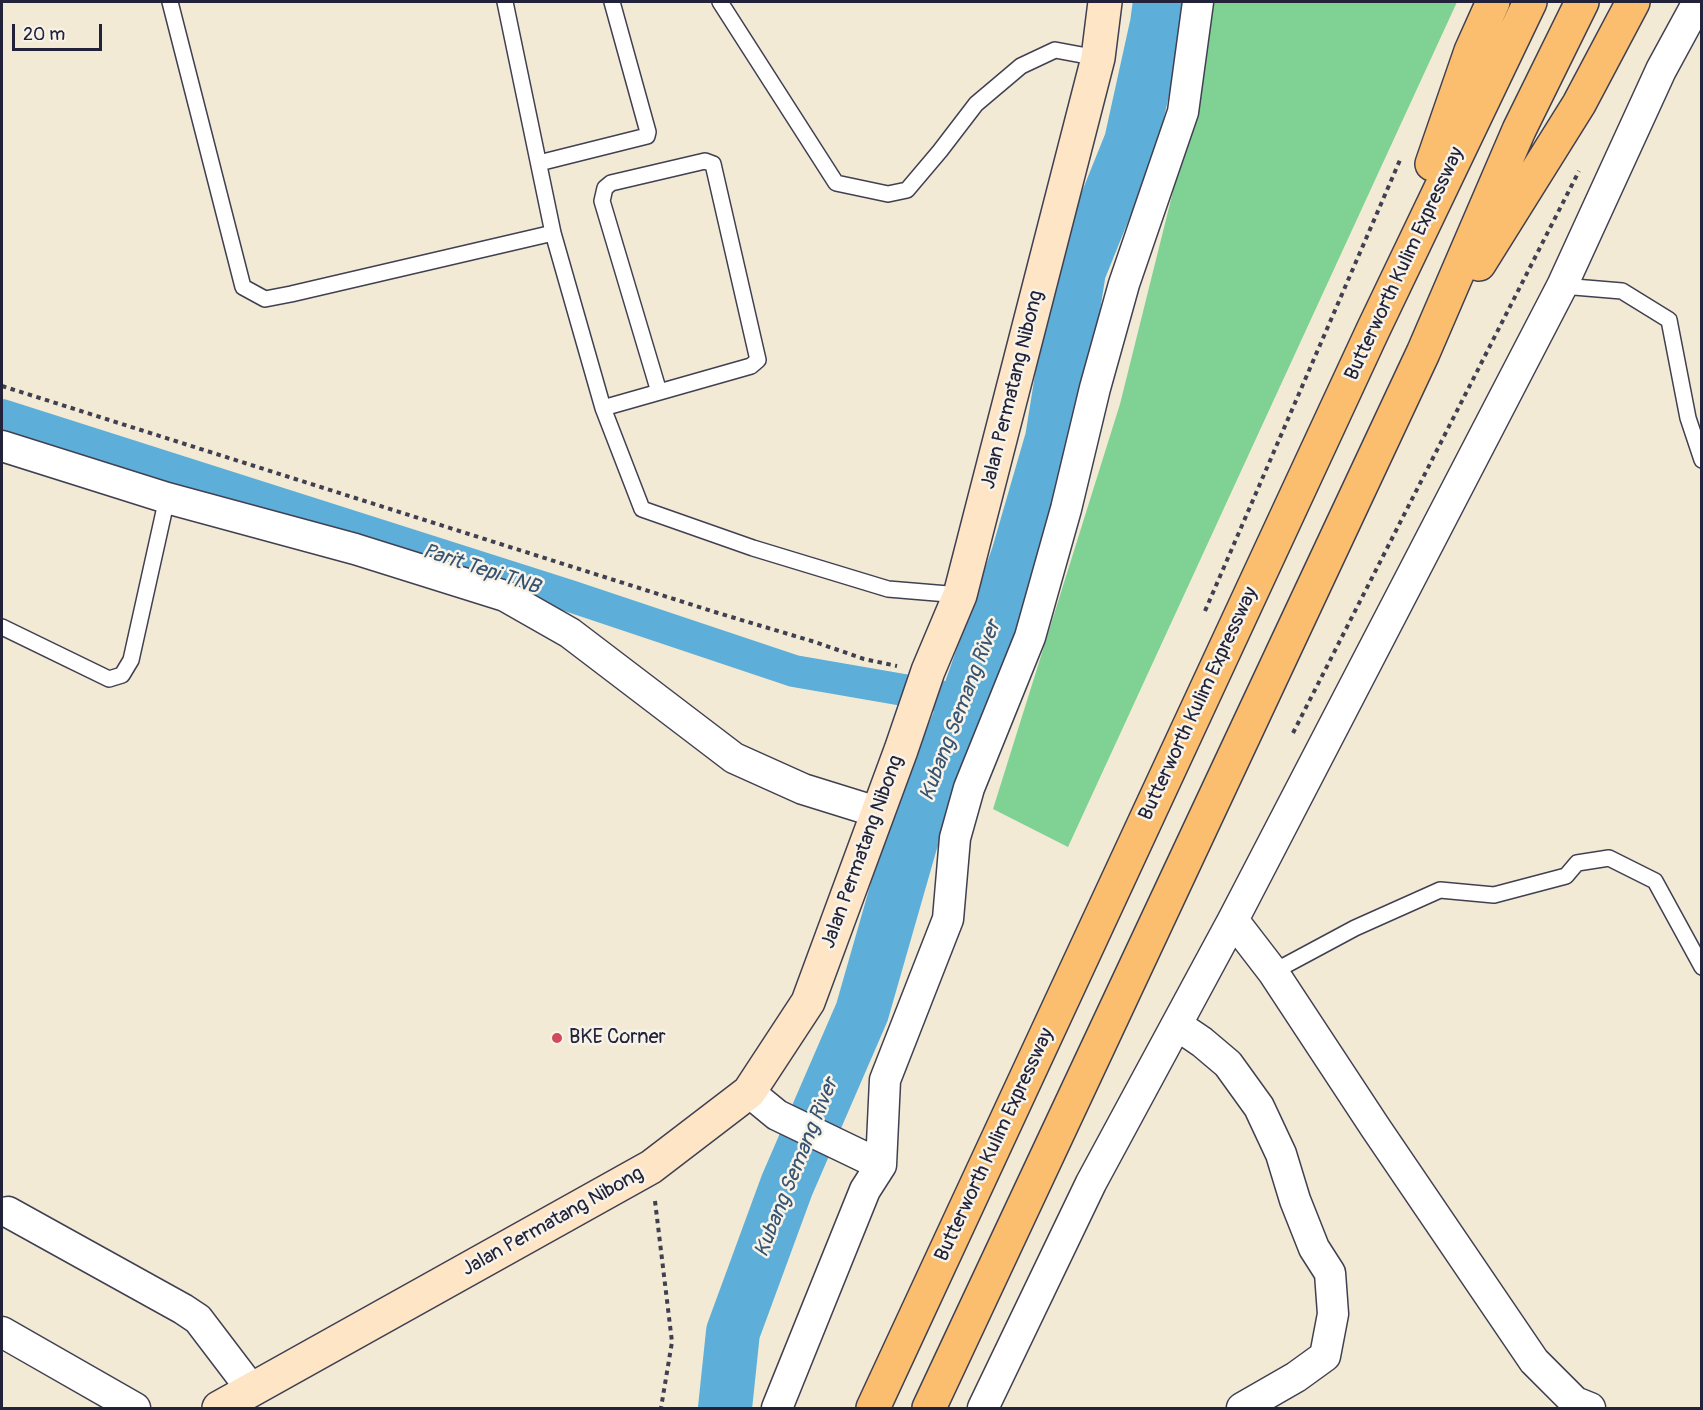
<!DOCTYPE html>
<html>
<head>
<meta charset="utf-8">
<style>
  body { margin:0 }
  #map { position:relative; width:1703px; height:1410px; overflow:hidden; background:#f2ead4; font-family:Pangolin,sans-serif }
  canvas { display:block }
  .frame { position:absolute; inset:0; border:3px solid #22223b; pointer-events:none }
  .scale { position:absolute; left:12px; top:24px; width:90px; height:27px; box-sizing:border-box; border:3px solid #22223b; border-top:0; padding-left:8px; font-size:18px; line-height:21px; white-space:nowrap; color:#22223b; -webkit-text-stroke:4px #f7f3e8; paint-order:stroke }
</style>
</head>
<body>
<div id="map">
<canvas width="1703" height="1410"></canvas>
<div class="frame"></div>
<div class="scale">20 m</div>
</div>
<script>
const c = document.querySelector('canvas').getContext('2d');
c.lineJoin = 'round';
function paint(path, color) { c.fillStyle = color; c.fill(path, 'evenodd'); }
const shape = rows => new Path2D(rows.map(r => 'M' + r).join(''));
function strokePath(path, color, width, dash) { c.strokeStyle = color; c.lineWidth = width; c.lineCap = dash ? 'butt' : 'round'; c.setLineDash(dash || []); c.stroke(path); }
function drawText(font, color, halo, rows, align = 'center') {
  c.font = font + ' Pangolin,sans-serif'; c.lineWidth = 5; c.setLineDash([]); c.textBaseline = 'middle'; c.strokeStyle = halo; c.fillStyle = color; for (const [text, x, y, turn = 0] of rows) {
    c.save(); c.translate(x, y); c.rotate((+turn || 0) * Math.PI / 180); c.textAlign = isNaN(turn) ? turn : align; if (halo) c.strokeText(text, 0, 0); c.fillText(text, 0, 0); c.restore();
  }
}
paint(shape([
  [1212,2,1457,2,1068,847,993,809,1120,404,1205,63]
]), '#7fd293');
strokePath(shape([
  [2,415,570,596,794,671,967,701]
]), '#5daed8', 32);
strokePath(shape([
  [725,1408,733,1332,787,1185,862,1012,911,841,967,701,1018,556,1052,439,1079,271,1131,142,1157,24,1160,2]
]), '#5daed8', 54);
const service = shape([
  [170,2,243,287,265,299,291,294,553,233],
  [505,2,553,233,603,408,642,509,753,548,888,589,960,595],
  [720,2,836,183,888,194,907,190,940,151,976,104,1021,66,1055,50,1098,58],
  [539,163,647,136,648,132,612,2],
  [1562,286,1622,291,1669,320,1688,418,1702,460],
  [603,408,751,366,758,360,713,164,705,161,611,183,605,188,602,201,659,392],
  [2,627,109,679,122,675,131,660,167,498],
  [1273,972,1355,928,1440,890,1494,895,1566,876,1577,863,1609,858,1655,881,1702,967]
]);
const minor = shape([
  [2,446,167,498,355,549,505,596,570,633,734,758,803,789,877,812],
  [1233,920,1273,972,1375,1127,1534,1361,1575,1402,1590,1408],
  [1177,1025,1202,1042,1228,1064,1259,1107,1281,1154,1295,1200,1314,1248,1330,1273,1333,1314,1325,1356,1296,1377,1242,1408],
  [749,1092,777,1115,881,1165],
  [8,1212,183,1309,198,1319,252,1390],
  [2,1332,135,1408],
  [777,1408,865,1190,881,1165,885,1080,948,919,955,838,969,788,1030,637,1066,509,1095,388,1124,284,1183,112,1198,2],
  [983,1408,1091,1183,1233,920,1562,286,1661,70,1698,2]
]);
const secondary = shape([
  [219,1408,651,1167,749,1092,808,1002,901,750,928,671,960,595,1098,58,1105,2]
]);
const motorway = shape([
  [1432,164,1471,51,1493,2],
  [1479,264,1579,104,1633,2],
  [873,1408,1373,330,1530,2],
  [929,1408,1423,353,1519,130,1582,2]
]);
strokePath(service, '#414052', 18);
strokePath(minor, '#414052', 33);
strokePath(secondary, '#414052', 36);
strokePath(motorway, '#414052', 36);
strokePath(shape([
  [2,386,718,613,815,642,864,659,897,666],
  [1205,611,1400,160],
  [1293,733,1579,171],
  [655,1201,672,1342,661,1408]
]), '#414052', 4, [4.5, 4.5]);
strokePath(service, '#fff', 15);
strokePath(minor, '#fff', 30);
strokePath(secondary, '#fde5c5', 33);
strokePath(motorway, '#fbbd6e', 33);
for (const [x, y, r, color] of [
  [557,1038,6,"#d1495b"]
]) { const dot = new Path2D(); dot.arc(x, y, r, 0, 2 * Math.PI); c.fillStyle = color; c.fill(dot); strokePath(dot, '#f7f3e8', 2); }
drawText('20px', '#22223b', '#f7f3e8', [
  ["Butterworth Kulim Expressway",1405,264,-65],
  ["Jalan Permatang Nibong",1013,390,-76],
  ["Butterworth Kulim Expressway",1199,704,-65],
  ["Jalan Permatang Nibong",863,852,-70],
  ["Butterworth Kulim Expressway",995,1145,-65],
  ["Jalan Permatang Nibong",553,1222,-29]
]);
drawText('20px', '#22223b', '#f7f3e8', [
  ["BKE Corner",569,1038]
], 'left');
drawText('italic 21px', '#375372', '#f7f3e8', [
  ["Parit Tepi TNB",481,570,18],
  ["Kubang Semang River",961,711,-69],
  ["Kubang Semang River",797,1168,-68]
]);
</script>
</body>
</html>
